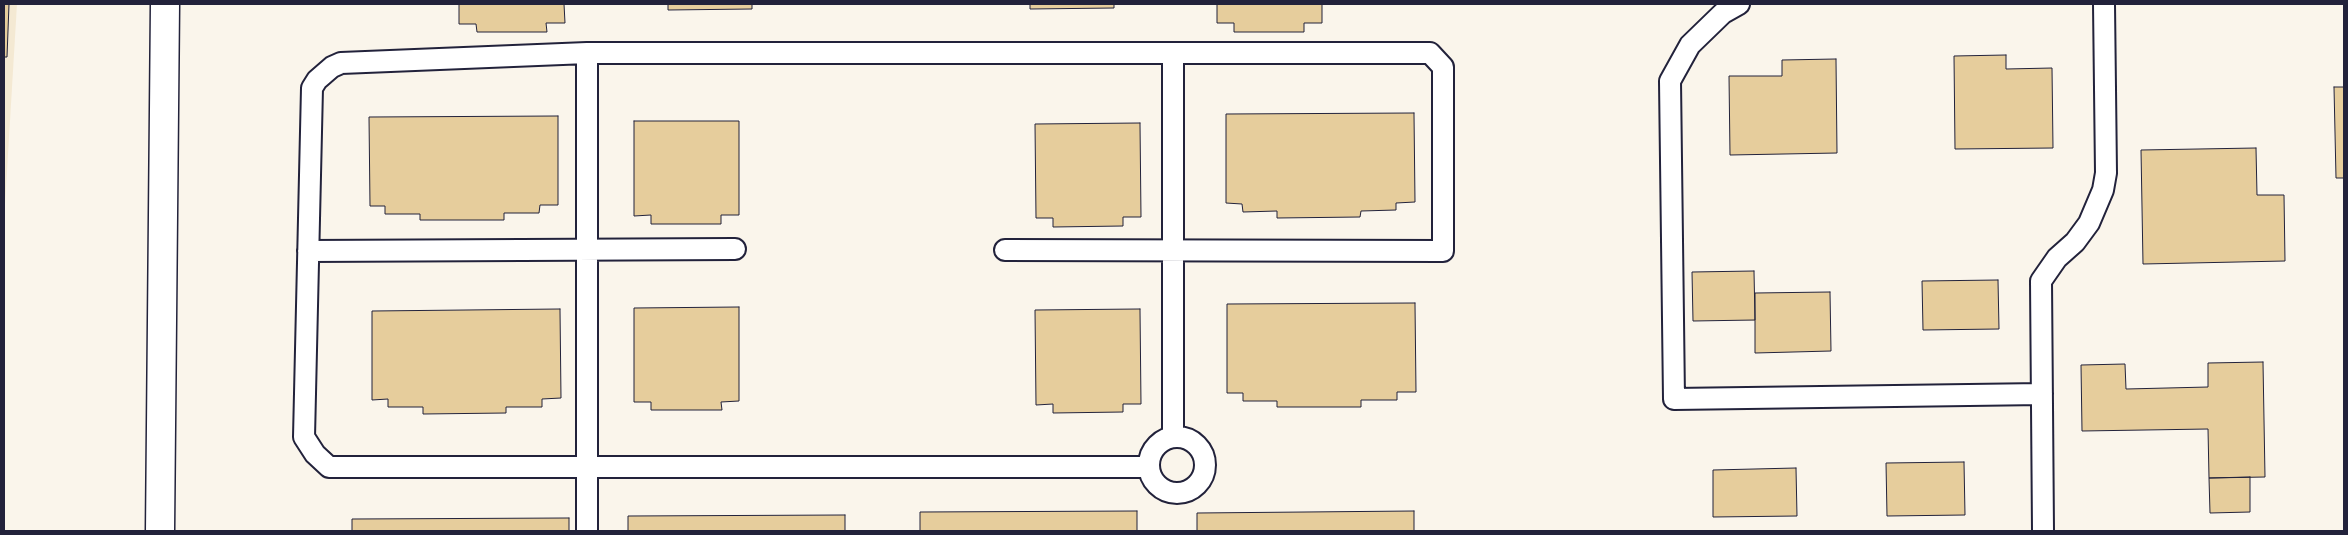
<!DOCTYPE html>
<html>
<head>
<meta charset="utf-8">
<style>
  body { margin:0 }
  #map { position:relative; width:2348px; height:535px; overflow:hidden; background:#faf5eb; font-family:"Shantell Sans",sans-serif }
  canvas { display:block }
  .frame { position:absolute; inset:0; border:5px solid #22223b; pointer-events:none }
</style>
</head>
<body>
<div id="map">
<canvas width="2348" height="535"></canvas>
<div class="frame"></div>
</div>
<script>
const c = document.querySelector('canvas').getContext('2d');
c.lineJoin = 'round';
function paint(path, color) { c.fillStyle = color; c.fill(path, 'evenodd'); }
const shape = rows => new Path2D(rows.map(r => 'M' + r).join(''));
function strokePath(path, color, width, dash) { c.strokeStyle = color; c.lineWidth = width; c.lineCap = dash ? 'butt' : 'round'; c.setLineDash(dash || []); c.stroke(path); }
paint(shape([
  [4,4,17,4,4,221]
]), '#f4e9d3');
const building = shape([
  [4,4,9,4,7,57,4,57,4,4],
  [459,4,564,4,565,23,546,23,547,32,477,32,476,24,459,24,459,4],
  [668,4,752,4,752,9,668,10,668,4],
  [1030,4,1114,4,1114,8,1030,9,1030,4],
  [1217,4,1322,4,1322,23,1304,23,1304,32,1234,32,1234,23,1217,23,1217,4],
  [2006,55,2006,69,2052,68,2053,148,1955,149,1954,56,2006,55],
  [1836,59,1837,153,1730,155,1729,76,1782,76,1782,60,1836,59],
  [2334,87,2344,87,2344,178,2336,178,2334,87],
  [1414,113,1415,202,1396,203,1396,210,1361,211,1360,217,1277,218,1277,211,1243,212,1242,204,1226,203,1226,114,1414,113],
  [558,116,558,205,540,205,539,213,504,213,504,220,420,220,420,214,385,214,385,206,370,206,369,117,558,116],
  [634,121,739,121,739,215,721,215,721,224,651,224,651,215,634,216,634,121],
  [1140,123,1141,217,1123,217,1123,226,1053,227,1053,218,1036,218,1035,124,1140,123],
  [2256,148,2257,195,2284,195,2285,261,2143,264,2141,150,2256,148],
  [1754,271,1755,320,1693,321,1692,272,1754,271],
  [1998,280,1999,329,1923,330,1922,281,1998,280],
  [1830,292,1831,351,1755,353,1755,293,1830,292],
  [1415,303,1416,392,1397,392,1397,400,1361,400,1361,407,1277,407,1277,401,1243,401,1243,393,1227,393,1227,304,1415,303],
  [739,307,739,401,721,402,722,410,651,410,651,402,634,402,634,308,739,307],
  [560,309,561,398,542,399,542,407,506,407,506,413,423,414,423,407,388,407,388,399,372,400,372,311,560,309],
  [1140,309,1141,404,1123,404,1123,412,1053,413,1053,404,1036,405,1035,310,1140,309],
  [2263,362,2265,477,2209,478,2208,429,2082,431,2081,365,2125,364,2126,389,2208,387,2208,363,2263,362],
  [1964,462,1965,515,1887,516,1886,463,1964,462],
  [1796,468,1797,516,1713,517,1713,470,1796,468],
  [2250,477,2250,512,2210,513,2209,478,2250,477],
  [1137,511,1137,531,920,531,920,512,1137,511],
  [1414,511,1414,531,1197,531,1197,513,1414,511],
  [845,515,845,531,628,531,628,516,845,515],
  [569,518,569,531,352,531,352,519,569,518]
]);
paint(building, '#e6cd9c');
strokePath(building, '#22223b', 1);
const lane = shape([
  [1739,4,1723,13,1690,45,1670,81,1674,399,2042,394],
  [587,53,341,63,332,67,317,80,312,88,304,437,315,454,329,467,1149,467],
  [308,251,735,249],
  [1173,437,1173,54],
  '1149 465a28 28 0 1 1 56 0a28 28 0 1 1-56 0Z',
  [587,531,587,53,1430,53,1443,67,1443,251,1005,250],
  [2043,531,2041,281,2057,258,2075,242,2089,223,2103,190,2106,173,2104,4]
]);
const street = shape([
  [160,531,165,4]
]);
strokePath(lane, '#22223b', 24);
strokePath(street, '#22223b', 31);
strokePath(lane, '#fff', 20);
strokePath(street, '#fff', 28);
</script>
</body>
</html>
